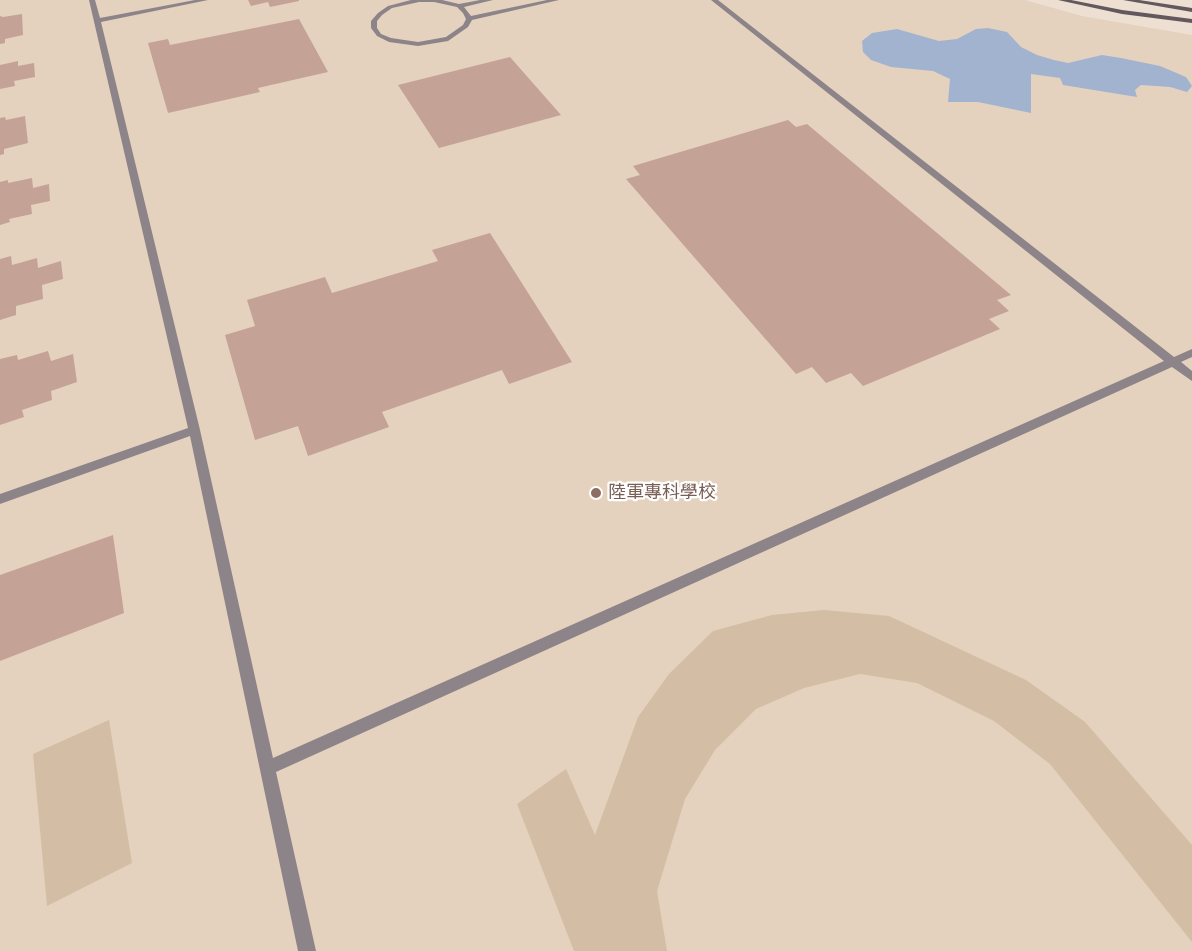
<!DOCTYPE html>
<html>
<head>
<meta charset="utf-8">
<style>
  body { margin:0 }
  canvas { display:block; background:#ede0d2 }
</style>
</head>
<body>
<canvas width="1192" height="951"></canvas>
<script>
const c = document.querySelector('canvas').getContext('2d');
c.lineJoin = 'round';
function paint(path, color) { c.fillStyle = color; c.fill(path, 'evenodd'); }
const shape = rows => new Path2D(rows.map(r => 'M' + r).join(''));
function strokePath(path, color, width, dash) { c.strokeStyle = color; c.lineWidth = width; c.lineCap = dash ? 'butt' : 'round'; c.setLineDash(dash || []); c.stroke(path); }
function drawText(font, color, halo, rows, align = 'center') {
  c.font = font + ' "Sofia Sans Condensed","Noto Sans TC",sans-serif'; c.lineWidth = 4.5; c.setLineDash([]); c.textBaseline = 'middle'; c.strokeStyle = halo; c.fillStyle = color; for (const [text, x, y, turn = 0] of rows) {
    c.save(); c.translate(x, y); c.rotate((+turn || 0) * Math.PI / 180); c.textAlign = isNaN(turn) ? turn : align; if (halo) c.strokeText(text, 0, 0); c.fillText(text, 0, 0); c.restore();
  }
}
paint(shape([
  [0,0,1025,0,1082,16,1192,35,1192,951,0,951]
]), '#e4d2be');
paint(shape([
  [824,610,889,616,1026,680,1085,722,1192,845,1192,942,1050,764,994,721,917,683,860,674,804,688,756,709,715,750,685,799,657,891,667,951,574,951,517,804,566,769,595,835,638,717,669,674,713,631,772,615],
  [109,720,132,863,47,906,33,754]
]), '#d3bda5');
paint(shape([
  [988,28,1007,32,1021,47,1037,55,1054,60,1068,63,1102,55,1121,58,1160,66,1186,77,1192,86,1187,92,1170,87,1141,85,1135,90,1137,97,1063,85,1060,78,1031,74,1031,113,978,102,948,102,950,79,933,71,891,67,871,60,863,52,862,41,872,33,897,29,939,41,957,39,976,29]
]), '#a2b3d0');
paint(shape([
  [248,0,299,0,299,1,270,7,268,2,251,6],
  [22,14,23,35,5,39,5,43,0,44,0,16,3,17],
  [299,19,328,72,258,88,260,92,168,113,148,43,168,39,170,45],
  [510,57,561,115,439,148,398,85],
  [18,61,18,66,34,63,35,77,14,81,15,86,0,89,0,65],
  [25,116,28,143,4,149,4,154,0,155,0,118,5,117,6,120],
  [788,120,796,127,807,124,1011,295,997,300,1009,311,989,319,1000,329,863,386,851,373,826,383,812,367,796,374,626,179,640,175,633,166],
  [32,178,33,188,49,184,50,201,31,205,32,214,9,219,10,222,0,225,0,182,8,180,8,183],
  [490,233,572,362,509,384,502,370,382,412,389,427,308,456,298,426,255,440,225,335,255,326,247,300,325,277,332,293,438,261,432,250],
  [11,256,12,265,37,258,38,268,61,261,63,279,42,285,43,299,16,306,16,315,0,320,0,259],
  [48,351,51,361,73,354,77,382,51,391,52,400,22,410,24,417,0,425,0,359,17,355,18,360],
  [113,535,124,613,0,661,0,575]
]), '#c5a296');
paint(shape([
  [89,0,95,0,100,18,195,0,208,0,101,22,200,430,273,758,1164,361,711,0,718,0,1174,357,1192,349,1192,357,1181,362,1192,371,1192,381,1172,367,276,772,316,951,298,951,190,436,0,504,0,494,188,428,89,0],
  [411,0,442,0,459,4,480,0,493,0,464,7,471,16,547,0,559,0,472,20,468,27,448,41,418,46,389,42,377,36,371,28,371,21,378,13,388,6,411,0],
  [419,2,434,2,457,7,463,13,466,19,463,25,446,37,418,42,391,38,381,34,377,28,377,21,382,15,392,8,419,2]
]), '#8c8488');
paint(shape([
  [1058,0,1071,0,1122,10,1192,19,1192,23,1122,14,1058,0],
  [1123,0,1139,0,1192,8,1192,12,1123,0]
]), '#62585e');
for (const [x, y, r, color] of [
  [596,493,6,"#8d6e63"]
]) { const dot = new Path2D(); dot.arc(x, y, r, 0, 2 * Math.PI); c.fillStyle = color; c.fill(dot); strokePath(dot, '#fff', 2); }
drawText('18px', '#785e54', '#fff', [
  ["陸軍專科學校",608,493]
], 'left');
</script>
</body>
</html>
